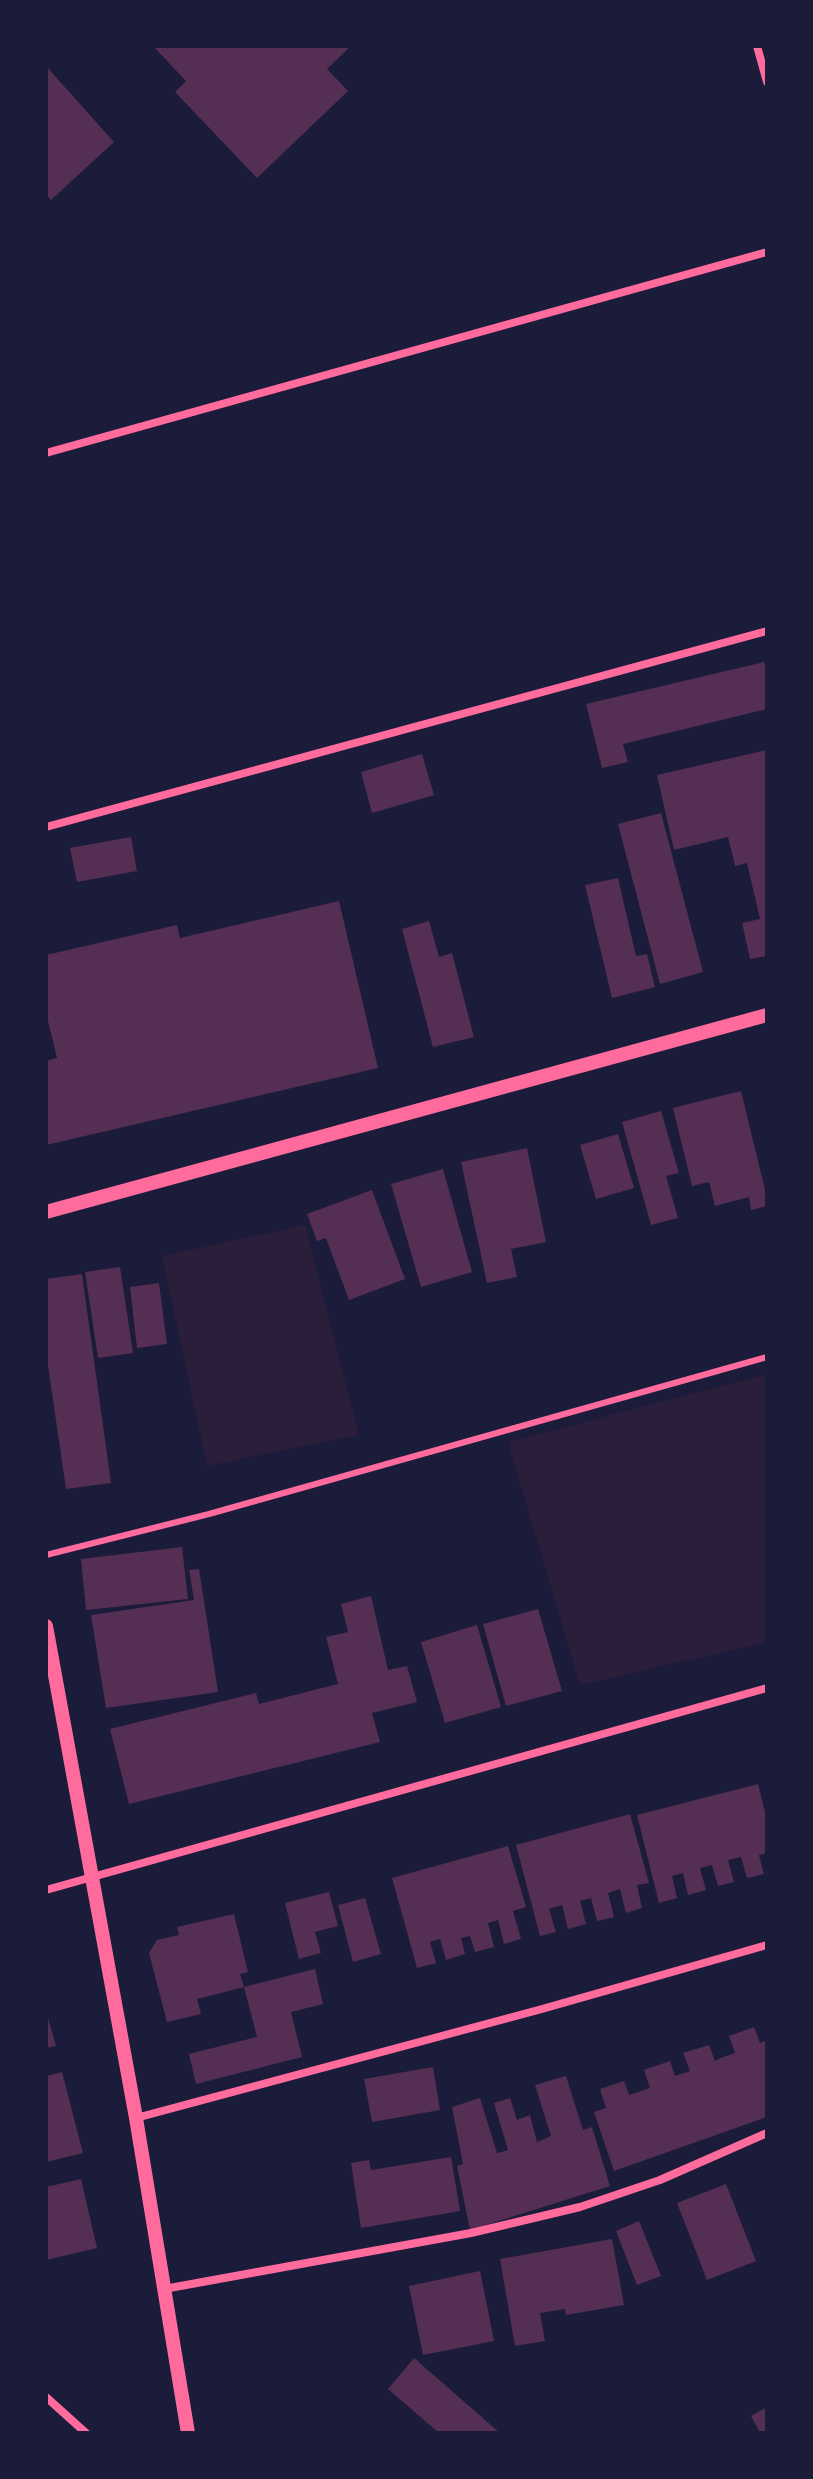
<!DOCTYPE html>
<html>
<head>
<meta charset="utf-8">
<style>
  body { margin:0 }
  #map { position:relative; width:813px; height:2479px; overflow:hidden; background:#1b1b3a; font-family:Karla,sans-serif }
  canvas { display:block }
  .frame { position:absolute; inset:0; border:48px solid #1b1b3a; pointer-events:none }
</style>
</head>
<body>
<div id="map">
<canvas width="813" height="2479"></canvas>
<div class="frame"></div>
</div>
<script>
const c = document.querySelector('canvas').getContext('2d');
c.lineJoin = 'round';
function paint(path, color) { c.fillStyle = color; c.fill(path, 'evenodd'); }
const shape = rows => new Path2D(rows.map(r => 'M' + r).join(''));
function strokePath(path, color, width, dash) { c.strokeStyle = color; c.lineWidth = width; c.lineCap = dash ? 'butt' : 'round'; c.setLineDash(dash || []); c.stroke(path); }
paint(shape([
  [305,1225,359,1435,207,1466,162,1256],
  [767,1374,767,1642,580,1685,508,1442]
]), '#2a1e3b');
paint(shape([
  [153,46,351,46,327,69,348,91,257,178,175,92,186,81],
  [46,66,114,142,51,200,46,194],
  [764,662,767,674,767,709,623,744,628,762,602,768,586,704],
  [767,750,767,956,750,959,742,923,760,919,747,863,735,866,728,837,674,850,657,775],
  [422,754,434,795,372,813,361,772],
  [661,813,703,972,660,984,618,824],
  [131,837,137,871,77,882,70,848],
  [618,878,636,956,647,954,655,987,612,998,585,885],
  [339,901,378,1068,46,1145,46,1061,57,1058,46,1013,46,955,177,925,180,938],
  [429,921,439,957,452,953,474,1037,433,1047,402,929],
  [741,1091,767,1198,767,1206,751,1210,749,1197,715,1206,709,1182,692,1186,673,1108],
  [661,1111,679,1173,666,1176,678,1218,651,1225,622,1122],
  [618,1134,634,1188,596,1199,580,1145],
  [527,1148,546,1242,511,1249,517,1277,487,1283,461,1162],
  [443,1169,472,1272,421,1287,391,1184],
  [372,1190,405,1279,349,1300,326,1238,317,1241,307,1214],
  [120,1267,133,1353,98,1358,85,1272],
  [82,1274,111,1483,66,1489,46,1352,46,1279],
  [159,1283,167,1344,137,1348,130,1287],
  [182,1547,188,1599,86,1610,81,1559],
  [199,1569,218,1692,106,1708,91,1615,194,1600,189,1570],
  [371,1596,388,1670,407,1666,417,1702,372,1713,380,1742,129,1804,110,1729,256,1693,259,1704,338,1684,326,1637,348,1632,341,1604],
  [538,1609,562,1691,506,1706,483,1624],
  [477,1625,501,1707,445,1723,421,1642],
  [758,1784,767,1820,767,1853,759,1855,764,1874,747,1878,741,1857,728,1860,734,1882,718,1886,712,1865,700,1868,706,1890,688,1895,683,1873,672,1876,677,1898,659,1903,637,1815],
  [630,1814,649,1883,637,1885,642,1908,626,1913,620,1889,608,1893,614,1917,597,1921,591,1898,580,1901,586,1924,568,1929,562,1905,549,1909,556,1932,540,1936,516,1845],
  [508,1846,526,1907,513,1911,521,1939,504,1944,498,1920,488,1923,494,1947,475,1952,470,1936,461,1938,465,1954,446,1960,440,1939,430,1942,436,1963,417,1968,392,1878],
  [329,1892,338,1926,315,1932,321,1953,299,1959,285,1903],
  [365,1898,381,1954,353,1962,338,1905],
  [234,1914,248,1972,240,1974,244,1987,197,1999,201,2014,167,2022,149,1953,157,1940,179,1935,177,1927],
  [315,1969,323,2004,291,2012,302,2057,196,2084,189,2054,257,2037,244,1987],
  [46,2011,56,2046,46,2048],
  [754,2027,760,2043,767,2040,767,2117,614,2171,594,2112,606,2108,600,2089,624,2081,629,2095,650,2088,644,2070,670,2061,675,2076,690,2071,683,2053,709,2045,715,2061,721,2058,735,2053,729,2036],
  [433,2067,440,2110,372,2122,364,2079],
  [62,2072,83,2153,46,2162,46,2076],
  [566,2076,583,2130,592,2127,610,2186,470,2230,457,2166,463,2164,452,2107,480,2098,497,2153,502,2152,508,2150,494,2103,510,2098,517,2120,530,2115,537,2142,542,2140,551,2136,535,2085],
  [451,2157,460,2211,361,2228,351,2163,369,2160,371,2170],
  [81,2179,97,2248,46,2260,46,2187],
  [726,2184,756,2261,707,2280,677,2203],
  [639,2221,661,2276,637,2285,616,2231],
  [612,2239,624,2305,566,2315,565,2309,540,2313,545,2341,515,2346,500,2259],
  [480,2271,494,2341,423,2355,409,2286],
  [414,2358,500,2433,439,2433,388,2389],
  [767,2407,767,2433,760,2433,751,2416]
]), '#542f53');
strokePath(shape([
  [46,1555,209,1514,767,1357]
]), '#ff6b9d', 6);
strokePath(shape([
  [757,46,767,82],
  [46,453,767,252],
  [46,827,767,631],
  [46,1890,767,1688],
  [136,2118,542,2009,767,1945],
  [164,2289,471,2233,580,2207,660,2180,767,2133],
  [46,2397,86,2433]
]), '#ff6b9d', 8);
strokePath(shape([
  [46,1212,767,1015],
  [46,1626,136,2118,188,2433]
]), '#ff6b9d', 14);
</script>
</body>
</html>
